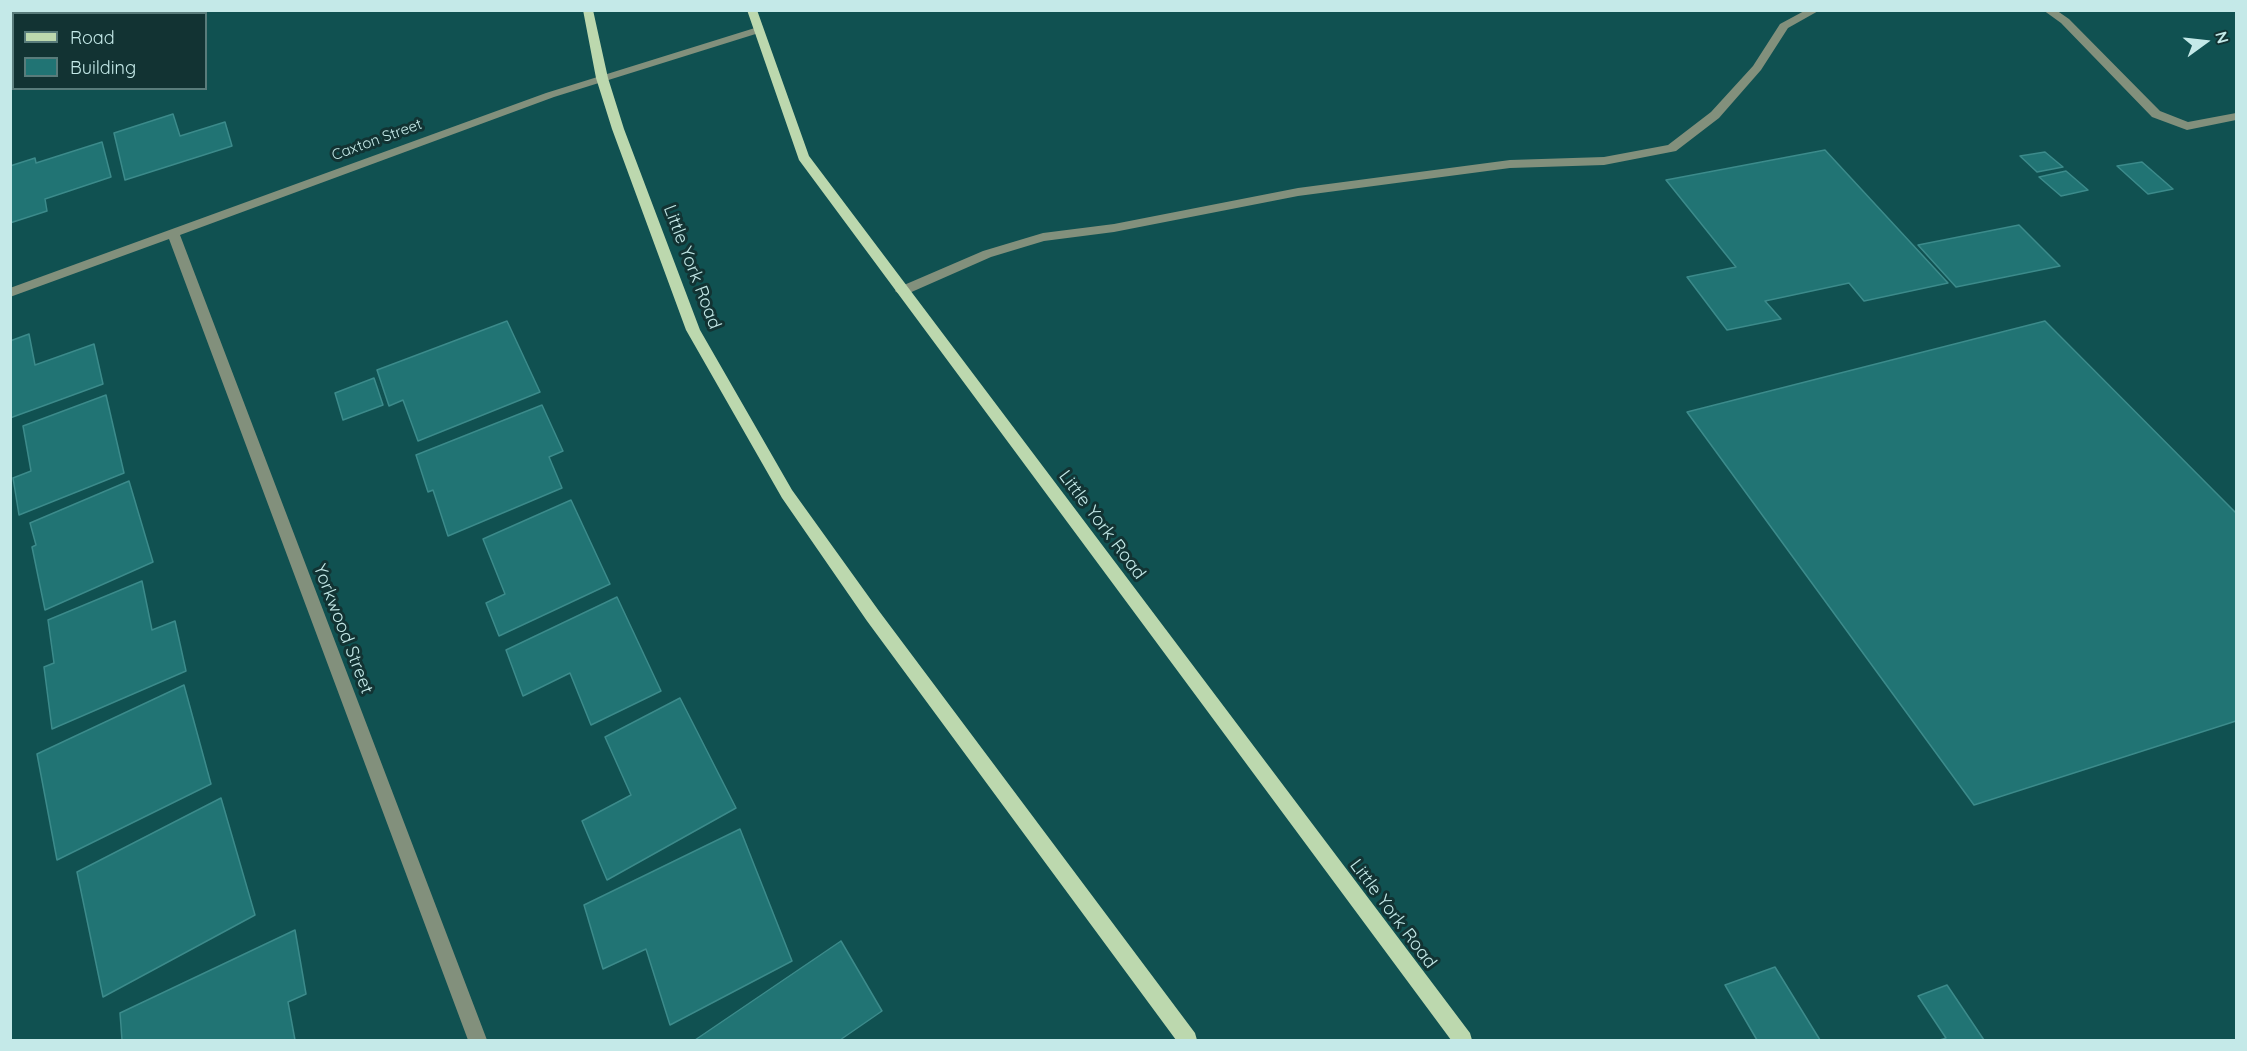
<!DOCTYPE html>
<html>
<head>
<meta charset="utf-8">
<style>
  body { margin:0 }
  #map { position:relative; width:2247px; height:1051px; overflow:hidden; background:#105151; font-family:Quicksand,sans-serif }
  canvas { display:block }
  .frame { position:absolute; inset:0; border:12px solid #c4e9e8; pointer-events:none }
  .legend { position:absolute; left:12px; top:12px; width:195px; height:78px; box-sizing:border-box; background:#123333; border:2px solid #597c7b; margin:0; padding:8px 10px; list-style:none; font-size:18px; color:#c4e9e8 }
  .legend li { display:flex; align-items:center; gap:12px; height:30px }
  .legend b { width:30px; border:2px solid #597c7b }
  .north { position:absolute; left:2175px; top:12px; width:60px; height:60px; -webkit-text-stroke:4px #123333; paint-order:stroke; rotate:75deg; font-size:16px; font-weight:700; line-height:24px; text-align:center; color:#c4e9e8 }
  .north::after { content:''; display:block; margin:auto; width:21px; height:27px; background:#c4e9e8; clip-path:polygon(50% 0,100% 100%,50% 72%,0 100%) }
</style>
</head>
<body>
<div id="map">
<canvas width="2247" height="1051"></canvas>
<div class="frame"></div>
<ul class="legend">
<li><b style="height:8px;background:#bcd8ae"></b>Road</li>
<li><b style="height:16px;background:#217474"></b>Building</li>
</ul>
<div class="north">N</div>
</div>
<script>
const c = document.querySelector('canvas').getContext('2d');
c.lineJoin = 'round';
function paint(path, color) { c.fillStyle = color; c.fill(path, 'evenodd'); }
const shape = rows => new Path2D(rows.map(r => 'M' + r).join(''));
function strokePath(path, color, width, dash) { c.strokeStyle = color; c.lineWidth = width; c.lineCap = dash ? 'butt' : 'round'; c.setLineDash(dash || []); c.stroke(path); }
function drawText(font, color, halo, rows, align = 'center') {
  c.font = font + ' Quicksand,sans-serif'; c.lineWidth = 6; c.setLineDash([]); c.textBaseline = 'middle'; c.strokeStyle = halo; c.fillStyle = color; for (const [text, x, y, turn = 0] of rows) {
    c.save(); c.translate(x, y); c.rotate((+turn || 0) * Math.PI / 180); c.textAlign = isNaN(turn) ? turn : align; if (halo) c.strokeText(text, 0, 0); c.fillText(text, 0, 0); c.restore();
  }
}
const building = shape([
  [173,114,180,136,225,122,232,146,125,180,114,133,173,114],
  [102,142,111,177,45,199,47,211,10,223,10,166,35,158,36,163,102,142],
  [1825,150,1948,283,1864,301,1849,283,1765,301,1781,319,1727,330,1687,277,1736,267,1666,180,1825,150],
  [2045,152,2063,167,2037,172,2020,156,2045,152],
  [2142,162,2173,189,2148,194,2117,166,2142,162],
  [2066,171,2088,190,2061,196,2039,177,2066,171],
  [2019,225,2060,266,1956,287,1918,245,2019,225],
  [507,321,540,392,418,441,403,400,389,406,377,370,507,321],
  [2045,321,2236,513,2236,721,1974,805,1687,412,2045,321],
  [29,334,35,365,94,344,103,384,10,418,10,341,29,334],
  [374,378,383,405,343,420,335,393,374,378],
  [106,395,124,473,19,515,13,478,31,471,23,426,106,395],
  [542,405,563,451,549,457,562,488,448,536,433,490,428,492,416,455,542,405],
  [129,481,153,562,45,610,32,547,36,545,30,523,129,481],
  [571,500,610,584,499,636,486,603,505,594,483,539,571,500],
  [142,581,152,630,175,621,186,671,52,729,44,667,54,663,48,620,142,581],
  [617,597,661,691,591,725,570,673,523,696,506,650,617,597],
  [184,685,211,784,57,860,37,754,184,685],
  [680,698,736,808,607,880,582,821,631,795,605,737,680,698],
  [221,798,255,915,103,997,77,872,221,798],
  [740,829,792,961,670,1025,646,949,603,969,584,905,740,829],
  [295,930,306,994,288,1002,295,1040,122,1040,120,1013,295,930],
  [841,941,882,1011,840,1040,695,1040,841,941],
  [1775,967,1820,1040,1757,1040,1725,985,1775,967],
  [1947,985,1984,1040,1940,1040,1946,1038,1918,996,1947,985]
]);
paint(building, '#217474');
strokePath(building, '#3c8b8b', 1.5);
paint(shape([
  [1806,10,1820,10,1788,28,1761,70,1719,118,1676,151,1604,165,1510,168,1298,196,1114,232,1044,241,991,257,907,294,902,296,895,291,897,288,983,251,1043,233,1114,224,1298,188,1510,160,1604,157,1668,145,1711,112,1753,66,1780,24,1806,10],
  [2043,10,2056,10,2069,19,2160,111,2188,122,2236,113,2236,120,2187,130,2152,117,2061,23,2043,10],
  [758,27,763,30,762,32,554,97,180,235,487,1040,468,1040,169,239,10,297,10,288,546,93,758,27]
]), '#82907c');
paint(shape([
  [583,10,593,10,608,78,624,129,700,330,792,490,879,611,1195,1033,1197,1040,1176,1040,867,621,782,498,686,330,612,129,596,78,583,10],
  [747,10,757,10,809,156,1470,1033,1472,1040,1451,1040,799,160,747,10]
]), '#bcd8ae');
drawText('15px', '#c4e9e8', '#123333', [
  ["Caxton Street",377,140,-20]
]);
drawText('18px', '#c4e9e8', '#123333', [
  ["Little York Road",692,267,69],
  ["Little York Road",1102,525,53],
  ["Yorkwood Street",343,629,69],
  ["Little York Road",1393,914,53]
]);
</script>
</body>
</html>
